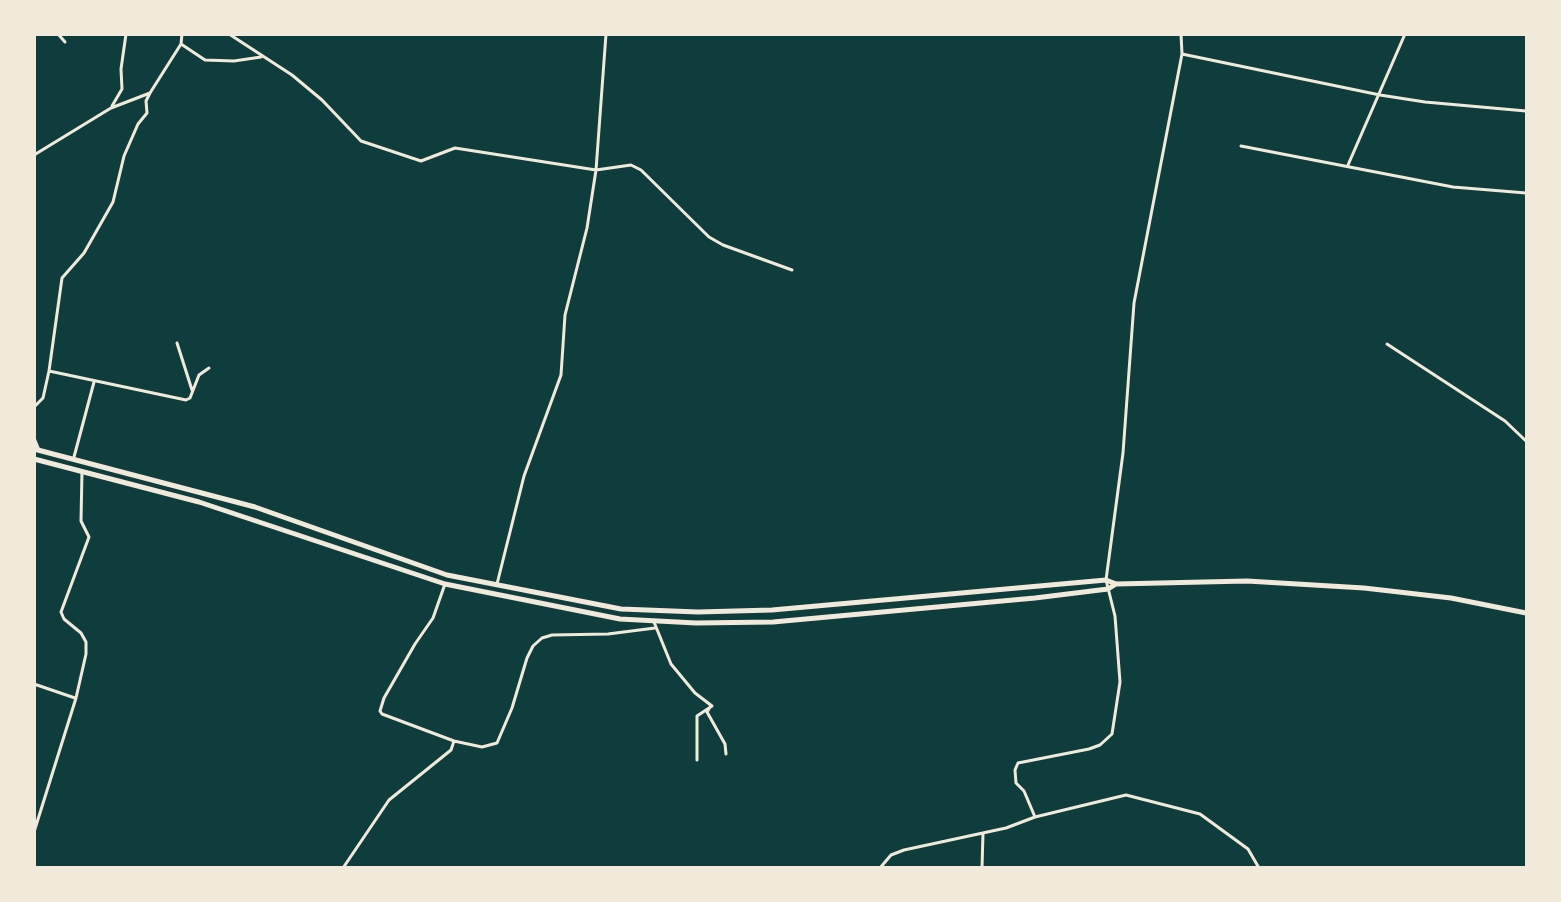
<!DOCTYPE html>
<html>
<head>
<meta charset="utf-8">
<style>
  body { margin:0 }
  #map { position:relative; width:1561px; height:902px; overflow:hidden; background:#0f3d3e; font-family:Rubik,sans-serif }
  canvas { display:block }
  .frame { position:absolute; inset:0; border:36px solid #f1e9da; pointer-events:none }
</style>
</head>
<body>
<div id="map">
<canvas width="1561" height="902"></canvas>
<div class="frame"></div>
</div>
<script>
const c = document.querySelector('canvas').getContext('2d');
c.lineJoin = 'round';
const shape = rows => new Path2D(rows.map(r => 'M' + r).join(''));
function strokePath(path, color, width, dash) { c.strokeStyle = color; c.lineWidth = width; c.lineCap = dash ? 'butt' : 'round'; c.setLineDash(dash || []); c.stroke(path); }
strokePath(shape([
  [58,34,65,42],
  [182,34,181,44,150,93,146,101,147,113,138,124,124,156,113,202,84,253,62,278,49,371,186,400,190,398,199,375,209,368],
  [229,34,292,75,322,100,361,141,421,161,455,148,596,170,631,165,641,170,709,237,723,245,792,270],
  [181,44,205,60,234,61,261,57],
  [1182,54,1380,95,1425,102,1526,111],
  [112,106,122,89,121,69,126,34],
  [1241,146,1453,187,1526,193],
  [34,155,111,108,150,93],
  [1348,165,1405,34],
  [177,343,192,390],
  [1387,344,1505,421,1526,441],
  [34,407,43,398,49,371],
  [34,438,39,450],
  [74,457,94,382],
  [497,584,524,476,561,375,565,315,587,228,596,170,606,34],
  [654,622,671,664,695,693,712,706],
  [34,684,75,698],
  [709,709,707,712,725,744,726,754],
  [454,741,482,747,497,743,512,708,527,658,533,646,542,638,552,635,608,634,655,628],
  [697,760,697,716,712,706],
  [1035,817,1024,791,1016,783,1015,770,1018,763,1089,749,1100,745,1112,734,1120,682,1115,616,1106,580,1123,453,1134,303,1182,54,1181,34],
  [34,832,76,698,86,654,86,642,81,633,64,619,61,612,89,537,81,521,82,471],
  [343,868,389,800,451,750,454,741,382,714,380,711,384,698,415,644,433,618,445,584],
  [880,868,891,855,904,850,1006,828,1035,817,1126,795,1200,814,1248,849,1259,868],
  [982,868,983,833]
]), '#f1e9da', 3);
strokePath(shape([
  [34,449,255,507,447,575,621,609,698,612,772,610,1106,580,1116,584,1247,581,1364,588,1451,598,1526,613],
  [34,459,199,502,445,584,620,619,696,623,773,622,1035,598,1108,589,1116,584]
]), '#f1e9da', 5);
</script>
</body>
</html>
